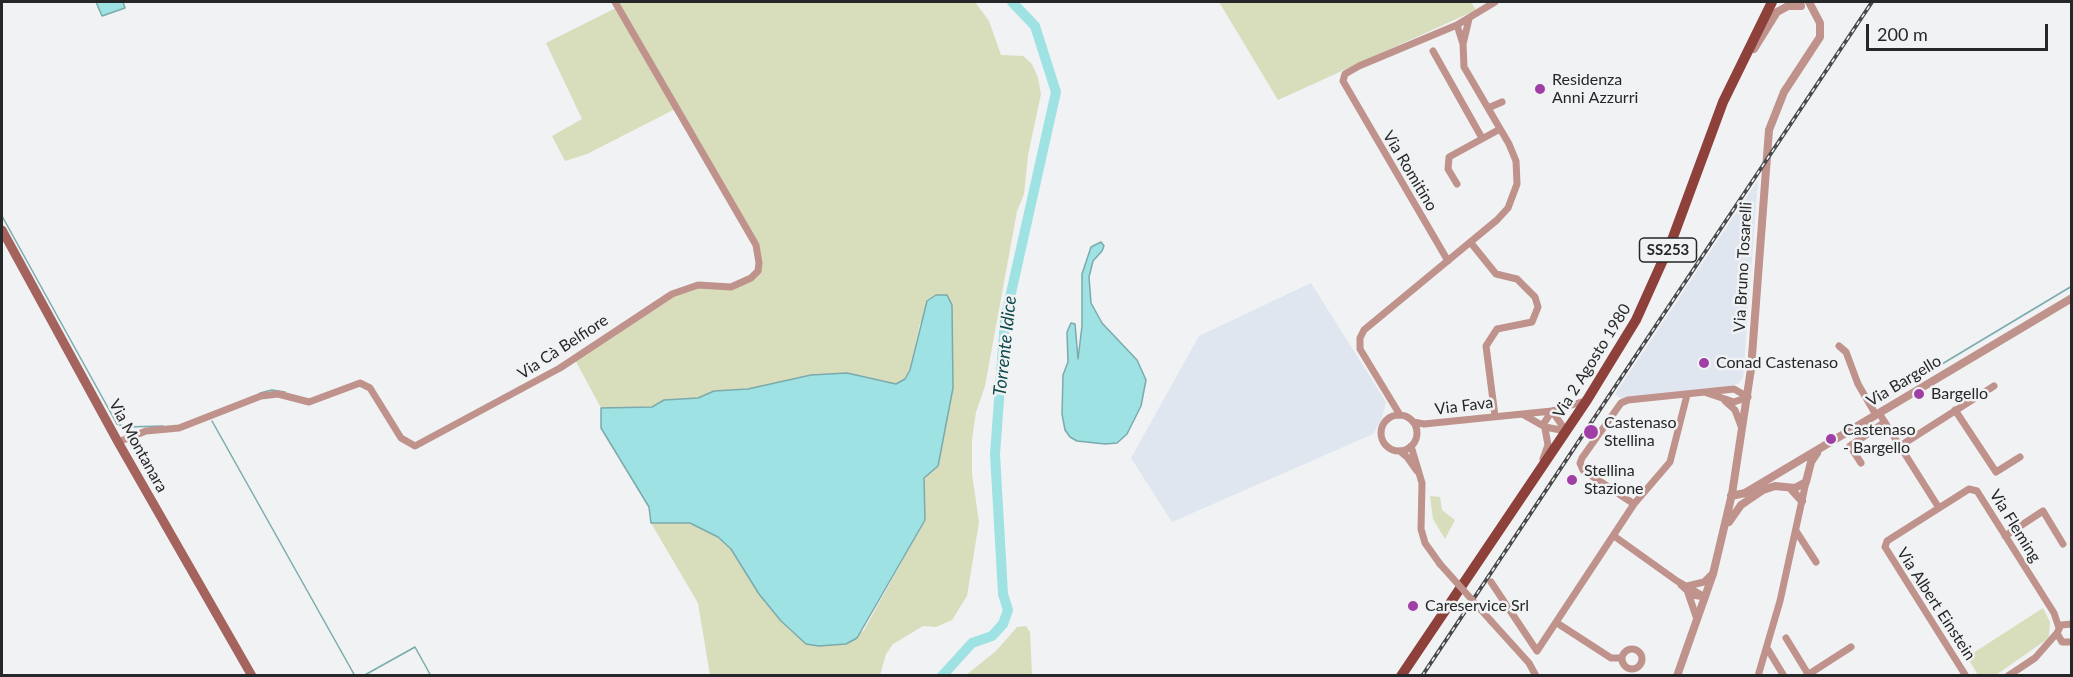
<!DOCTYPE html>
<html>
<head>
<meta charset="utf-8">
<style>
  body { margin:0 }
  #map { position:relative; width:2073px; height:677px; overflow:hidden; background:#f0f2f4; font-family:Lato,sans-serif }
  canvas { display:block }
  .frame { position:absolute; inset:0; border:3px solid #262728; pointer-events:none }
  .scale { position:absolute; left:1866px; top:24px; width:182px; height:27px; box-sizing:border-box; border:3px solid #262728; border-top:0; padding-left:8px; font-size:18px; line-height:21px; white-space:nowrap; color:#262728; -webkit-text-stroke:4px #f0f2f4; paint-order:stroke }
</style>
</head>
<body>
<div id="map">
<canvas width="2073" height="677"></canvas>
<div class="frame"></div>
<div class="scale">200 m</div>
</div>
<script>
const c = document.querySelector('canvas').getContext('2d');
c.lineJoin = 'round';
function paint(path, color) { c.fillStyle = color; c.fill(path, 'evenodd'); }
const shape = rows => new Path2D(rows.map(r => 'M' + r).join(''));
function strokePath(path, color, width, dash) { c.strokeStyle = color; c.lineWidth = width; c.lineCap = dash ? 'butt' : 'round'; c.setLineDash(dash || []); c.stroke(path); }
function drawText(font, color, halo, rows, align = 'center') {
  c.font = font + ' Lato,sans-serif'; c.lineWidth = 5; c.setLineDash([]); c.textBaseline = 'middle'; c.strokeStyle = halo; c.fillStyle = color; for (const [text, x, y, turn = 0] of rows) {
    c.save(); c.translate(x, y); c.rotate((+turn || 0) * Math.PI / 180); c.textAlign = isNaN(turn) ? turn : align; if (halo) c.strokeText(text, 0, 0); c.fillText(text, 0, 0); c.restore();
  }
}
paint(shape([
  [1758,180,1743,378,1738,384,1726,387,1623,400,1615,394],
  [1311,283,1386,402,1382,418,1373,434,1172,522,1131,458,1199,336]
]), '#dfe6ef');
paint(shape([
  [618,2,975,2,989,21,1001,55,1023,56,1032,64,1038,78,1041,94,1028,155,1024,194,1017,211,985,386,976,412,972,440,972,474,979,522,967,596,952,620,936,627,923,626,893,644,886,654,880,675,710,675,698,603,651,523,690,523,718,537,731,549,759,594,791,632,819,646,846,644,864,630,925,520,924,478,953,388,952,305,920,323,910,369,905,379,896,384,870,380,714,391,698,398,664,400,652,407,601,408,574,358,639,315,693,286,726,290,743,285,756,278,760,250,677,108,587,154,565,161,552,136,582,119,546,43,618,7],
  [1219,2,1471,2,1476,10,1278,100],
  [1430,496,1440,497,1442,510,1455,520,1445,539,1433,519],
  [2043,608,2050,622,2049,636,2046,640,1996,675,1973,675,1977,673,1967,657],
  [1026,626,1030,632,1032,675,966,675,996,651,1017,627]
]), '#d8ddbc');
const water = shape([
  [96,2,123,2,125,8,102,16,96,2],
  [1101,242,1104,246,1102,251,1093,261,1089,277,1091,303,1102,323,1137,360,1146,380,1141,406,1127,434,1117,443,1105,444,1077,441,1070,437,1065,430,1062,414,1063,375,1068,362,1067,332,1071,323,1075,324,1078,359,1082,326,1082,274,1091,247,1101,242],
  [936,295,947,295,952,305,953,388,938,466,924,478,925,520,857,638,846,644,819,646,806,644,781,621,759,594,731,549,718,537,690,523,651,523,649,507,601,428,601,408,652,407,664,400,698,398,714,391,748,389,811,375,847,373,896,384,905,379,910,370,927,301,936,295]
]);
paint(water, '#9fe2e4');
strokePath(water, '#7baaac', 1.5);
strokePath(shape([
  [2,216,117,424,126,427,163,426],
  [1937,367,2072,286],
  [260,393,272,390,285,392],
  [212,421,355,676],
  [363,676,415,647,431,676]
]), '#7baaac', 1.5);
strokePath(shape([
  [942,676,972,643,992,636,1003,624,1008,610,1003,594,995,454,1005,320,1056,92,1035,26,1012,2]
]), '#9fe2e4', 10);
strokePath(shape([
  [1457,25,1463,44],
  [1433,51,1482,138],
  [1488,108,1502,102],
  [1457,184,1448,169,1449,157,1500,129],
  [1471,243,1496,274,1517,279,1535,297,1538,307,1532,322,1497,329,1486,346,1495,416],
  [1448,261,1343,81,1345,74,1359,66,1457,25,1495,2],
  [1839,346,1846,352,1858,384,1876,415],
  [1687,395,1670,462,1634,504,1583,470,1580,463,1582,458,1621,403,1628,400,1734,389,1748,397,1734,402,1707,393],
  [1725,401,1735,410,1741,426],
  [1955,410,1996,472,2020,457],
  [1552,411,1566,431],
  [1879,413,1939,508,1887,541,1885,547,1966,676],
  '1381 433a18 18 0 1 1 36 0a18 18 0 1 1-36 0Z',
  [1400,415,1360,349,1360,338,1364,330,1497,220,1508,208,1517,184,1516,161,1509,144,1464,67,1463,44,1469,19],
  [1524,415,1545,427,1566,431],
  [1413,422,1424,424,1552,411,1585,401],
  [118,442,146,431,179,428,261,396,278,394,309,402,360,383,370,388,401,438,415,446,560,368,672,294,698,285,731,287,751,278,758,271,759,263,756,245,615,2],
  [1411,446,1422,483,1421,529,1425,543,1440,564],
  [1900,446,1994,386],
  [1400,451,1407,457,1417,471],
  [1543,459,1548,445,1544,423,1552,411],
  [1861,463,1850,446,1885,422],
  [1939,508,1969,489,1977,491,2054,613,2059,628],
  [1796,531,1816,562],
  [1614,536,1677,581,1705,597],
  [2005,536,2043,511,2063,544],
  [1491,582,1537,651,1634,504],
  [1681,585,1692,595,1705,597],
  [1687,586,1704,582,1711,575],
  [1688,593,1697,619],
  [1491,621,1529,663,1536,676],
  [1557,623,1611,658,1621,658],
  [2072,624,2061,625,2057,633,2062,642,2072,642],
  [1786,638,1808,674],
  [1767,648,1784,676],
  '1622 659a10 10 0 1 1 20 0a10 10 0 1 1-20 0Z',
  [1758,676,1780,601,1806,482],
  [1806,676,1851,647],
  [2008,676,2035,658,2057,633]
]), '#c0928c', 7);
strokePath(shape([
  [1754,49,1777,12,1788,6,1801,6],
  [1790,488,1802,501],
  [1731,496,1745,493,2072,298],
  [1729,522,1741,505,1763,490,1775,486,1795,488,1806,482,1811,462,1817,453],
  [1677,676,1713,574,1732,494,1751,369,1769,130,1784,92,1820,37,1820,23,1809,2]
]), '#c0928c', 8);
strokePath(shape([
  [2,230,118,442,252,676]
]), '#a4635c', 9);
strokePath(shape([
  [1401,676,1587,400,1636,320,1672,240,1723,102,1772,2]
]), '#8e403a', 10);
const rail = shape([
  [1422,676,1872,2]
]);
strokePath(rail, '#48494a', 4);
strokePath(rail, '#f0f2f4', 1.5, [4.5]);
strokePath(shape([
  [1440,564,1491,621]
]), '#c0928c', 7);
for (const [x, y, r, color] of [
  [1540,89,6,"#9f3fa6"],
  [1704,363,6,"#9f3fa6"],
  [1919,394,6,"#9f3fa6"],
  [1591,432,8,"#9f3fa6"],
  [1831,439,6,"#9f3fa6"],
  [1572,480,6,"#9f3fa6"],
  [1413,606,6,"#9f3fa6"]
]) { const dot = new Path2D(); dot.arc(x, y, r, 0, 2 * Math.PI); c.fillStyle = color; c.fill(dot); strokePath(dot, '#f0f2f4', 2); }
for (const [x, y, w] of [
  [1668,250,57]
]) { const box = new Path2D(); box.roundRect(x - w / 2, y - 12, w, 24, 4.5); c.fillStyle = '#f0f2f4'; c.fill(box); strokePath(box, '#262728', 1.5); }
drawText('bold 15px', '#262728', null, [
  ["SS253",1668,250]
]);
drawText('16px', '#262728', '#f0f2f4', [
  ["Residenza",1552,80],
  ["Anni Azzurri",1552,98],
  ["Conad Castenaso",1716,363],
  ["Bargello",1931,394],
  ["Castenaso",1604,423],
  ["Stellina",1604,441],
  ["Castenaso",1843,430],
  ["- Bargello",1843,448],
  ["Stellina",1584,471],
  ["Stazione",1584,489],
  ["Careservice Srl",1425,606]
], 'left');
drawText('16px', '#262728', '#f0f2f4', [
  ["Via Romitino",1410,171,59],
  ["Via Bruno Tosarelli",1743,267,-87],
  ["Via Cà Belfiore",563,347,-33],
  ["Via 2 Agosto 1980",1592,361,-58],
  ["Via Bargello",1904,381,-31],
  ["Via Fava",1464,406,-7],
  ["Via Montanara",138,446,61],
  ["Via Fleming",2015,526,58],
  ["Via Albert Einstein",1936,604,57]
]);
drawText('italic 18px', '#0c494b', '#f0f2f4', [
  ["Torrente Idice",1005,346,-84]
]);
</script>
</body>
</html>
